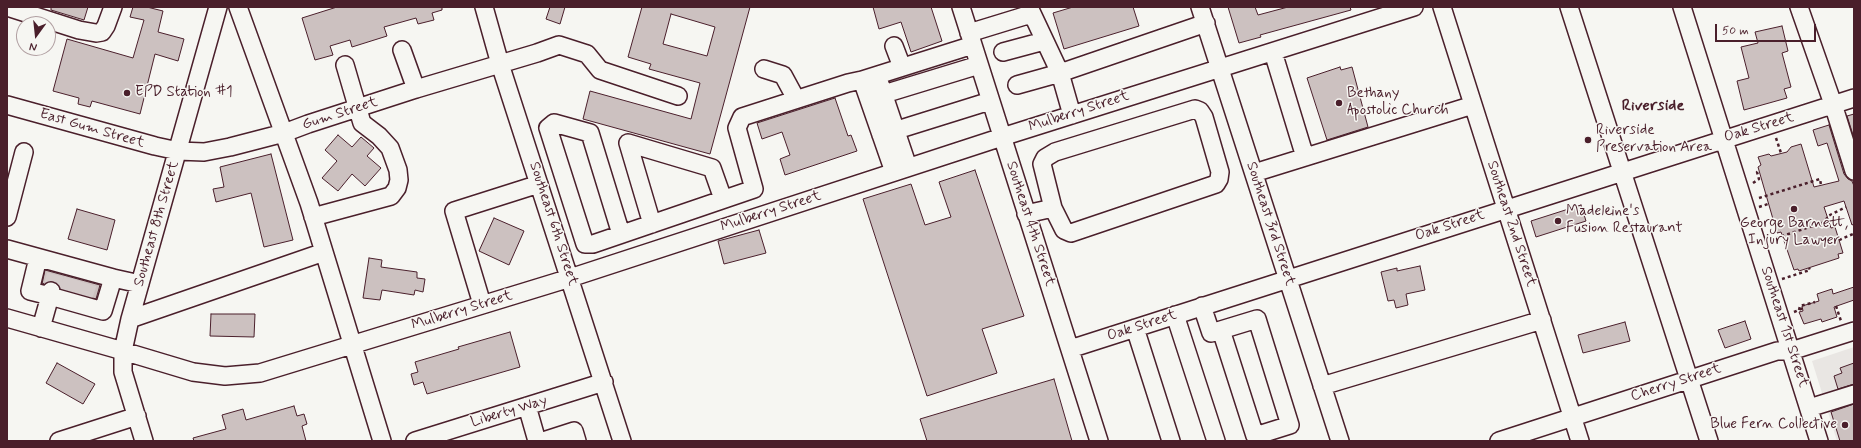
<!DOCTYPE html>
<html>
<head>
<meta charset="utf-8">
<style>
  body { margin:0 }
  #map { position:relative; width:1861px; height:448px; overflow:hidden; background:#f6f6f2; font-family:Mynerve,sans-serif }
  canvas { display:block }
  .frame { position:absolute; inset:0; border:8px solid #4a1f2b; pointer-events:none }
  .north { position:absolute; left:16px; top:16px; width:40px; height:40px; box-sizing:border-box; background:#f6f6f2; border:1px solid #b1a0a2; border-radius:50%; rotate:195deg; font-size:11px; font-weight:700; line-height:16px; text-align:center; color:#4a1f2b }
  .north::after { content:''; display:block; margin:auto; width:14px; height:18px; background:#4a1f2b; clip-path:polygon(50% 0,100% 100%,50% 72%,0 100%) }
  .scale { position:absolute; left:1715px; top:24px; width:101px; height:18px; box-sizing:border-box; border:2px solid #4a1f2b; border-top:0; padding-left:5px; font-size:12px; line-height:14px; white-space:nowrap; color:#4a1f2b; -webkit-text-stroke:3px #f6f6f2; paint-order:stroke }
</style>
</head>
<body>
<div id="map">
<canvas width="1861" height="448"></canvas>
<div class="frame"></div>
<div class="north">N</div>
<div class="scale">50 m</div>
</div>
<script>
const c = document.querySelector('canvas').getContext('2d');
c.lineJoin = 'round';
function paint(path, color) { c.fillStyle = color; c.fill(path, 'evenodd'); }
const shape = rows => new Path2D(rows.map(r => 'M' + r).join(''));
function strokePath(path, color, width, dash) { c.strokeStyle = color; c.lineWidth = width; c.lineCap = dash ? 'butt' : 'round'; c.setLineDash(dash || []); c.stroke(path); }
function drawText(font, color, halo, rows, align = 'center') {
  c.font = font + ' Mynerve,sans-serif'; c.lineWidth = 3; c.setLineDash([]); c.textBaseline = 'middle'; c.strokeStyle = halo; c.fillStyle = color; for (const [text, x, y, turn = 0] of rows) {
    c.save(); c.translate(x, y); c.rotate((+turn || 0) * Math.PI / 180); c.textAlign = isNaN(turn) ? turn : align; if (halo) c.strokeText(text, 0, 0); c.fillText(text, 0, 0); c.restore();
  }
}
paint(shape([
  [1854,347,1854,441,1837,441,1812,361]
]), '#e9e6e3');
const building = shape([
  [51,7,88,7,84,20,51,10,51,7],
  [133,7,147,7,163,11,158,32,184,39,178,61,155,54,140,114,92,101,90,107,78,104,79,98,53,91,67,39,133,58,144,20,130,17,133,7],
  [337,7,442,7,442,10,432,13,434,20,418,24,416,18,384,27,387,36,352,47,350,40,330,46,333,55,315,60,302,18,337,7],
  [550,7,565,7,560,24,546,19,550,7],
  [642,7,750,7,710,154,583,119,590,91,691,119,700,83,649,69,651,64,628,57,642,7],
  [671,14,715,27,707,56,663,44,671,14],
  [873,7,931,7,942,41,911,52,901,22,879,29,873,7],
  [1073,7,1133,7,1139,26,1064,49,1053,13,1073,7],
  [1228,7,1255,7,1258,15,1288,7,1350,7,1351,10,1260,35,1261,37,1239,43,1228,7],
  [1782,26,1788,51,1782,53,1791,87,1784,89,1787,98,1744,110,1737,81,1749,78,1741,47,1758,43,1755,32,1782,26],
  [1340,67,1341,70,1352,67,1368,127,1327,140,1307,78,1340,67],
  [835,98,848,136,851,135,857,151,785,175,780,159,790,155,782,132,762,139,757,123,835,98],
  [1854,114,1854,138,1847,116,1854,114],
  [1829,125,1844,174,1848,179,1852,181,1854,186,1854,224,1852,225,1844,201,1824,207,1831,228,1835,227,1843,253,1838,254,1839,258,1799,271,1798,269,1794,270,1781,232,1777,233,1758,167,1761,165,1758,157,1769,154,1771,156,1787,152,1791,147,1801,144,1814,187,1839,181,1827,143,1818,146,1813,130,1829,125],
  [338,135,352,147,361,137,374,148,367,156,381,168,365,186,352,174,338,191,322,178,337,161,325,150,338,135],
  [271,154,293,240,264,247,251,193,216,202,213,189,224,187,220,167,271,154],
  [975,170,1024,316,982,329,997,373,927,396,863,199,911,184,925,225,951,217,939,182,975,170],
  [1581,205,1586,221,1536,237,1531,221,1581,205],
  [77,209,115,220,107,250,68,239,77,209],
  [494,218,524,231,509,265,479,251,494,218],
  [759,230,766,253,724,264,718,241,759,230],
  [369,258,382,260,381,267,417,272,417,278,425,279,423,292,415,290,414,295,382,290,380,300,363,298,369,258],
  [1420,266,1425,290,1406,294,1408,305,1396,308,1394,300,1388,301,1381,272,1397,268,1397,271,1420,266],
  [45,270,100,285,96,299,61,289,58,284,53,281,42,284,45,270],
  [1854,287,1854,300,1834,307,1837,317,1822,322,1821,319,1804,324,1799,312,1803,311,1802,306,1819,301,1817,294,1832,289,1833,294,1854,287],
  [211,314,255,314,254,337,210,336,211,314],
  [1745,321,1751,339,1725,348,1718,330,1745,321],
  [1625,322,1630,341,1583,353,1578,335,1625,322],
  [510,332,520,367,427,394,423,382,414,385,411,374,418,372,415,362,459,349,458,347,510,332],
  [57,363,95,384,83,404,46,383,57,363],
  [1854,363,1854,384,1838,389,1834,376,1842,373,1840,368,1854,363],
  [1054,379,1072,441,927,441,920,419,1054,379],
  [1854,404,1854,441,1840,441,1831,412,1854,404],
  [294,406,297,416,304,414,307,424,302,426,306,441,194,441,193,438,226,429,222,415,243,409,246,420,294,406]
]);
paint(building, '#ccc1c0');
strokePath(building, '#4a1f2b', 1);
strokePath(shape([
  [51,291,56,272],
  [67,295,73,276],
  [83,300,89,281]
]), '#d4cbca', 17, [17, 8]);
const minor = shape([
  [7,7,79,30,96,33,102,32,106,26,113,7],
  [238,7,309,203,382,441],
  [484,7,500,64,622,441],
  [961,7,1099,441],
  [1200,7,1340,441],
  [1442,7,1580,441],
  [1569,7,1709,441],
  [1682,7,1819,441],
  [1799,7,1833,104,1854,171],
  [969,33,1031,14],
  [894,46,902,67],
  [402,50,416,89],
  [1003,52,1044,41],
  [1273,52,1305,157],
  [764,69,783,75,796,99],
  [880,84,908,167],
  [1017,85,1060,73,1029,7],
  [884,94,979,65],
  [7,105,155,146,178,151,204,152,230,147,284,133,308,124,416,89,537,53,559,45,587,54,600,70,678,96],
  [1072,115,1060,73,1206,23],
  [881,135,990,101],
  [894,172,862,80,973,45],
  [1254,173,1473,105],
  [1026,214,1053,208,1042,164,1045,158,1055,152,1195,109,1200,111,1204,117,1220,172,1219,179,1216,184,1071,233,1064,230,1053,208],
  [7,217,24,152],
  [313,217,391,196,397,188,399,180,398,170,390,148,379,136,362,123,345,65],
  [652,224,628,143,712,168,723,199],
  [621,234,590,133,554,123,548,128,585,244,593,244,754,189,737,128,742,117,848,83,862,80],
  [7,249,113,278],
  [38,258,30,291,50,296,51,291],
  [482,304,454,211,539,184],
  [1202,306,1211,333,1257,319,1290,425,1255,436,1221,330],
  [1175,315,1216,441],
  [7,318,123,351,193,372,225,376,260,373,570,278,1002,137,1414,7],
  [130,319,324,252],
  [41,328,50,296,103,311,113,278,140,284],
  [1135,328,1171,441],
  [1070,349,1854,98],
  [1322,386,1542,320],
  [527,406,537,441],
  [1809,408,1854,394],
  [59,441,137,416],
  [144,441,123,372,123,351,130,319,218,7],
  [415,441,604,382],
  [543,441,574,431,577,441],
  [1499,441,1777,351,1791,351,1854,331]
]);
strokePath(minor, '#4a1f2b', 20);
strokePath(shape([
  [1776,138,1781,153],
  [1753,183,1759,179,1757,172,1759,171],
  [1759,198,1820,179,1821,185],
  [1759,207,1768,204],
  [1770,240,1825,222,1828,216,1846,207],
  [1839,240,1853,234],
  [1782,279,1810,270,1809,268],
  [1836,306,1841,321],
  [1799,310,1800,306,1815,302],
  [1794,312,1803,308]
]), '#4a1f2b', 2.5, [3, 3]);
strokePath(minor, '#f6f6f2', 17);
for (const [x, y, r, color] of [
  [127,93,4,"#4a1f2b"],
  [1339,103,4,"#4a1f2b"],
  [1588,140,4,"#4a1f2b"],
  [1794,209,4,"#4a1f2b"],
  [1558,221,4,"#4a1f2b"],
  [1845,425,4,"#4a1f2b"]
]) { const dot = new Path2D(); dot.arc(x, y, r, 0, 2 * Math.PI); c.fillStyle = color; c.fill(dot); strokePath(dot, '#f6f6f2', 1.5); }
drawText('15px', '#4a1f2b', '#f6f6f2', [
  ["EPD Station #1",135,93],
  ["Bethany",1347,94],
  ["Apostolic Church",1347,111],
  ["Riverside",1596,131],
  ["Preservation Area",1596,148],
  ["Madeleine's",1566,212],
  ["Fusion Restaurant",1566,229],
  ["George Barnett,",1794,224,"center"],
  ["Injury Lawyer",1794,241,"center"],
  ["Blue Fern Collective",1837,425,"right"]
], 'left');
drawText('15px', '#4a1f2b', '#f6f6f2', [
  ["Mulberry Street",1079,112,-18],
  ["Gum Street",340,114,-18],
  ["Oak Street",1759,128,-17],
  ["East Gum Street",92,129,16],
  ["Mulberry Street",771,212,-18],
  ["Southeast 8th Street",157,224,-74],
  ["Southeast 6th Street",553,224,72],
  ["Southeast 4th Street",1030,224,72],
  ["Southeast 3rd Street",1270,224,72],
  ["Southeast 2nd Street",1511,224,72],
  ["Oak Street",1450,226,-18],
  ["Mulberry Street",462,311,-17],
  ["Oak Street",1142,326,-18],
  ["Southeast 1st Street",1784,327,72],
  ["Cherry Street",1676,383,-18],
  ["Liberty Way",509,412,-17]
]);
drawText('bold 16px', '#4a1f2b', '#f6f6f2', [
  ["Riverside",1653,107]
]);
</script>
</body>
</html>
